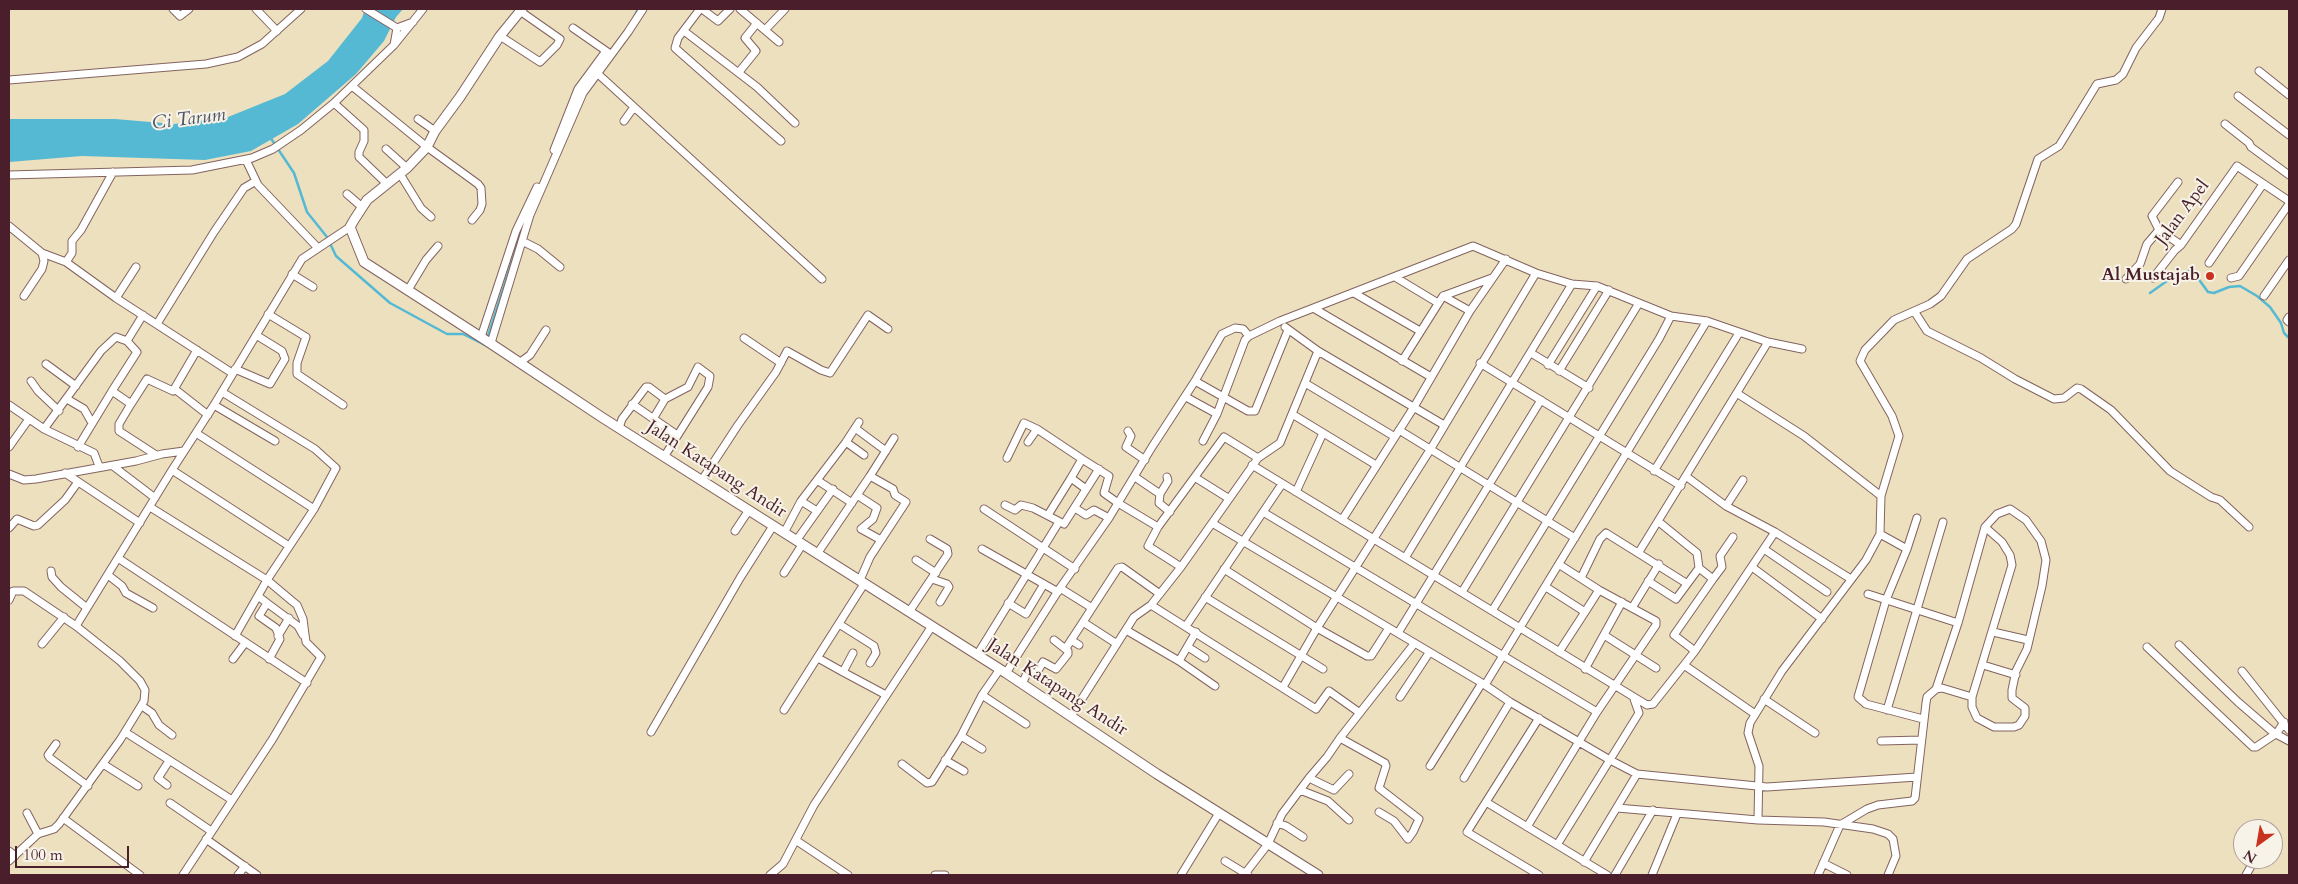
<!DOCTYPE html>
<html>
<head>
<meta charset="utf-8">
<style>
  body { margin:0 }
  #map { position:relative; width:2298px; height:884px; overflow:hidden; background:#ece0bf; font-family:Cardo,serif }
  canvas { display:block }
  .frame { position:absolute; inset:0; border:10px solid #4a1f2b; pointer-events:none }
  .north { position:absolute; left:2233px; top:819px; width:50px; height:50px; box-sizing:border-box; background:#f7f3e8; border:1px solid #b29e9c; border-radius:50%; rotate:212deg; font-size:14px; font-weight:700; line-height:20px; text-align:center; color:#4a1f2b }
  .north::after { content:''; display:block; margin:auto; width:18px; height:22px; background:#c8321e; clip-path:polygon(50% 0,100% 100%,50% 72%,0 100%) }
  .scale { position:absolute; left:15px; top:846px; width:114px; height:22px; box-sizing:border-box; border:2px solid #4a1f2b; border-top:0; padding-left:6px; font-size:15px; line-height:18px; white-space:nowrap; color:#4a1f2b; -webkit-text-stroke:4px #f7f3e8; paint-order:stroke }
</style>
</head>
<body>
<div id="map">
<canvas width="2298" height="884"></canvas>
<div class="frame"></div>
<div class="north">N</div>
<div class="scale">100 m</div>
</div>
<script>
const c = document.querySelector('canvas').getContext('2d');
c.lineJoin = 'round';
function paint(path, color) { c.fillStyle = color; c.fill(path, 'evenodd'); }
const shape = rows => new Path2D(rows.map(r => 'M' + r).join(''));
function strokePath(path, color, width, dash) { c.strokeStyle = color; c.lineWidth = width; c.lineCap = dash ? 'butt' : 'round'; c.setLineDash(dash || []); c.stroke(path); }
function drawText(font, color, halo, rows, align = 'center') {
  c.font = font + ' Cardo,serif'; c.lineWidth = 4; c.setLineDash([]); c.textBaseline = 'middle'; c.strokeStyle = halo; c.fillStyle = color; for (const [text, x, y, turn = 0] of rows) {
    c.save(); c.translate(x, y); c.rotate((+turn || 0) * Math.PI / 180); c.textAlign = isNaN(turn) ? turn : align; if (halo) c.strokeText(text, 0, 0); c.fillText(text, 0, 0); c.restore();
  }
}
paint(shape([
  [365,9,403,9,396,17,384,41,356,74,298,124,251,151,205,160,82,156,9,162,9,119,115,119,174,124,228,117,285,94,328,61,362,18]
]), '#56b9d4');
strokePath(shape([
  [633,19,638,9],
  [270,137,294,173,307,212,327,237,336,256,390,303,447,334,463,334,485,345,516,249],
  [2150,293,2174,276,2192,270,2208,292,2214,293,2229,287,2240,286,2257,296,2270,307,2281,323,2284,333,2289,338]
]), '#56b9d4', 2.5);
const minor = shape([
  [173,9,180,16,189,9],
  [256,9,277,31],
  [366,9,397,28],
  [700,9,678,38,675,48,781,141],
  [702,9,718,21,730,9],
  [740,9,779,42],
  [573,28,609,53],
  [765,30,785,9],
  [684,31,757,87,795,123],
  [500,36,540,62,557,45,560,39,520,11],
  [394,45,397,28,413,22],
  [2259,71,2289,95],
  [739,72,756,51,745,38,757,23],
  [597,73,822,279],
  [9,80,206,64,238,57,262,44,301,9],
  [352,86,427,147,478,184,481,188,482,204,480,210,472,220],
  [2238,96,2289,135],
  [334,103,364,130,364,141,359,152,359,157,387,184],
  [418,119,435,131],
  [624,121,634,107],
  [2225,124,2249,143,2251,147,2289,175],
  [386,149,407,168],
  [554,150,578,89,606,51],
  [246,160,258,185,318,248],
  [400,174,421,208,431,217],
  [9,175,192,170,252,158,273,149,301,130,334,103,394,45,423,9],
  [2178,182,2152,216,2159,230,2181,245],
  [347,194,362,207],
  [9,226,42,253,66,262,116,298,232,373],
  [522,241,538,249,560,267],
  [66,262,72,253,72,241,81,230,113,172],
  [2209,263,2263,184],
  [292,274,313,287],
  [1395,277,1438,303],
  [2153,278,2175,250,2181,245,2237,166,2289,201],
  [2231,278,2239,276,2289,204],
  [2126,279,2140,264,2147,244,2159,230],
  [408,290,426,260,438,246],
  [1354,293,1420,331],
  [24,296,42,269,44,261,42,253],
  [1443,296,1470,311],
  [2264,296,2289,260],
  [116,298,136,267],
  [1315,309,1431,377],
  [1914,311,1927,331,1981,358,2015,379,2054,399,2064,398,2077,388,2081,389,2111,410,2170,471,2211,497,2220,500,2249,527],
  [268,314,306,337,297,363,297,374,343,405],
  [2289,317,2287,320,2289,322],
  [157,324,214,232,244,188,256,181],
  [1285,327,1318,351,1444,425],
  [481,337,516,231,537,187],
  [744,338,781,363],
  [127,341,143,315],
  [491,343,530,215,583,93,628,32,643,9],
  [1531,353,1589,388],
  [1402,361,1443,296,1492,278],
  [519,363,530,355,546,330],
  [1480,363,1681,486],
  [46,364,76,386],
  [1548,365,1597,286],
  [235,369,270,384,285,359,282,351,256,335],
  [1559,371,1609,290],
  [31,381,38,391,59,411],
  [1195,381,1222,334,1235,328,1243,329,1249,336],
  [1305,383,1395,437],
  [176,390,208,415],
  [222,392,315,449,336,468,314,509,267,580,235,636],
  [1738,394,1804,436,1881,496],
  [1186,397,1217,414],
  [67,399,84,409,92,423],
  [131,404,147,379,173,391,197,350],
  [632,404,677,435],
  [9,405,44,429,94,453,99,466],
  [214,405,275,441],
  [1292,414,1376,465],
  [653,419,665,399,688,387,698,367,710,376,708,387,664,457],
  [619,428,622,419,646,387,649,387,665,399],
  [855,428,886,451],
  [44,429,101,351,116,337,127,341,137,352,112,391],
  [1399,430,1575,538],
  [1128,431,1131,436,1126,447,1145,460],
  [196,433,314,509],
  [1203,441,1217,414,1245,340,1249,336,1280,321,1473,246,1536,273,1572,284,1597,286,1671,316,1707,321,1768,342,1802,349],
  [846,442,859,422],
  [1028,442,1037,429,1082,459,1071,478,1086,489],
  [9,447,29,419],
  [78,447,112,391,131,404,119,424,119,431,156,455],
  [1007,458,1024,423,1037,429],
  [1082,459,1109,476,1104,493,1118,503,1152,447,1195,381,1248,411,1255,411,1288,330],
  [1252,465,1647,705,1653,704,1684,665],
  [113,466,155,498],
  [172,470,289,546],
  [1654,471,1739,333],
  [65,473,140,523],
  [9,474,24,480,36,479,136,461,162,454,184,451],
  [1135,477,1160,494,1159,503,1170,512],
  [1687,477,1726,506,1775,532],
  [1196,478,1228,498],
  [702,480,738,425,776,372,787,351,821,370,830,373,868,315,888,329],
  [817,480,852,503],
  [1296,492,1323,433],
  [1160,494,1168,481,1167,477],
  [857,495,877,508,873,519,861,529,881,540],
  [801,501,817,511],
  [1005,505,1015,510,1021,505,1033,508,1064,524,1099,469],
  [1726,506,1743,480],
  [150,507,267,580,292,601,297,605,303,619,306,642,321,657,272,740,183,875],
  [1075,508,1086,515,1094,510,1109,518,1118,503,1158,527],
  [984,509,1075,569],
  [1263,512,1597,712],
  [1048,515,1071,478],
  [1917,518,1907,549,1886,600,1858,697,1866,704,1923,719],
  [1342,520,1414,407,1470,311,1506,259],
  [1212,523,1482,683,1510,702,1610,760,1637,774,1767,787,1917,777],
  [9,528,17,519,34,526,38,525,65,500,78,482],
  [735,531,749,510],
  [784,533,801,501,846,442,864,455],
  [1880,534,1907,549],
  [796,541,833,489],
  [982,549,1058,592],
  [1764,549,1827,592],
  [1639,552,1768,342],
  [817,554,870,476],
  [118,558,307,683],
  [1405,558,1572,284],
  [916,560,936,573],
  [1181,567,1148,546,1158,527,1224,437,1258,458],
  [1752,567,1822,619],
  [1224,569,1317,628,1367,656,1371,656,1389,628],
  [51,571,52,577,61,587,87,608],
  [784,573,802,545],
  [108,575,122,586,126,593,153,608],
  [1581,578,1600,539,1606,533,1686,583],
  [932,579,947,584,949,587,940,602],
  [1713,579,1722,567,1720,556,1733,537],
  [860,580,870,557,906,502,895,495,893,489,870,476,894,438],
  [1648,581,1676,599,1699,568,1697,553,1659,522],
  [1546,587,1585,612,1599,590],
  [1060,588,1092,608,1083,622,1117,644],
  [1462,592,1639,303],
  [1868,594,1958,623],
  [258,596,267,603,259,616,276,628,280,639,269,659],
  [1205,597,1323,669],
  [9,600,13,591,24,591,76,626],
  [267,603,298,626,303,635],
  [1008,603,1026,614,1044,584],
  [1151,605,1316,709,1329,691,1360,713],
  [1092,608,1118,568,1122,567,1160,594],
  [1632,608,1659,564],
  [1492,611,1659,339,1671,316],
  [909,612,948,554,947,549,930,539],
  [839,624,874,646,876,653,870,663],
  [1186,626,1282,484],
  [1126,630,1179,661,1215,686],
  [1993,632,2028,640],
  [1398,633,1541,400],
  [1604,635,1656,668],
  [278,636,289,618],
  [1071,640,1079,645],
  [42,644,64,617],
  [2179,645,2238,702,2274,733,2289,741],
  [1188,647,1205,658],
  [2147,647,2253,747,2256,747,2277,733,2284,722],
  [1066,648,1083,622],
  [1695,651,1674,635,1713,579,1699,568],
  [1559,652,1585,612],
  [977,655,1059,522],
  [818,658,843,672,853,653],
  [233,659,245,643],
  [1179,661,1196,632],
  [1983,665,2016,675],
  [1585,669,1622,602],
  [2242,671,2289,730],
  [843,672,886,695],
  [1006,673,1060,588,1109,518],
  [1022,684,1028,671,1036,674,1043,662,1056,669,1068,654,1068,651,1054,640],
  [1485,685,1707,321],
  [1283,687,1317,628,1430,450,1536,273],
  [982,695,1026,724],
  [1400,697,1429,653],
  [1972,697,2012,565,2010,555,2002,542,1985,527],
  [1764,699,1815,733],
  [142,706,152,713,159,725,172,735],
  [784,710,864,584],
  [1887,710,1943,522],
  [1755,714,1684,665,1695,651,1775,532,1851,579],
  [1071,716,1134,617,1151,605,1181,567,1258,458,1280,443,1318,351],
  [125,732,232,800],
  [651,732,740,578,773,526],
  [1340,738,1414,644],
  [1881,741,1921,740],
  [56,744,48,755,50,758,88,786],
  [982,749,961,736,982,695,1000,669],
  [945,760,964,771],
  [103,764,138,786],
  [902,764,927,783,932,782,961,736],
  [1430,766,1482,683],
  [1309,778,1334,790,1349,774],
  [1464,778,1510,702],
  [167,785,158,778,169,761],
  [1300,790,1328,801,1349,820],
  [1486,802,1607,875],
  [170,803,211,831],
  [1617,808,1758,820,1824,822,1873,829,1888,834,1893,839,1896,856,1888,875],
  [27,813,38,834],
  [63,818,140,875],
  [1758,820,1759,766,1748,733,1750,723,1782,671,1866,560,1880,534,1881,496,1899,436,1892,416,1860,361,1865,350,1894,320,1930,304,1941,296,1967,259,2012,229,2016,224,2038,159,2059,146,2097,84,2116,80,2123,74,2136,48,2159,18,2162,9],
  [1277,823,1286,826,1303,837],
  [1527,827,1597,712,1656,625,1656,621,1599,590,1560,565],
  [206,839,257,875],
  [797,841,848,875],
  [1557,845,1639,713,1634,699],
  [9,851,15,856],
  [9,861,38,834,54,829,59,824,120,740,144,701,145,690,140,681,120,661,76,626,172,470,214,405,302,259,350,227],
  [1225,861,1248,875],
  [1584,862,1637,774],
  [1823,863,1847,875],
  [238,875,245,866],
  [770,875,783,864,814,805,932,626],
  [935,875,945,875],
  [1181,875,1219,813],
  [1244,875,1268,844,1282,814,1309,778,1327,757,1340,738,1385,763,1386,766,1379,788,1419,819,1413,832,1408,839,1394,821,1379,812],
  [1539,875,1467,832,1539,718],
  [1615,875,1653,810],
  [1652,875,1677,814],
  [1818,875,1840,825,1867,809,1878,805,1912,801,1915,798,1926,703,1927,697,1935,690,1936,689,1942,688,1972,697,1972,707,1977,718,1994,727,2014,727,2019,725,2025,716,2025,708,2012,698,2012,690,2016,671,2027,649,2042,586,2046,560,2041,541,2026,520,2010,509,1997,514,1985,527,1958,623,1936,689],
  [2246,875,2254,861]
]);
const tertiary = shape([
  [522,9,500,36,460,97,435,131,427,147,407,168,367,200,354,220,350,227,364,262,490,343,603,418,1006,673,1157,774,1318,875]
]);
strokePath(minor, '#83635f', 9);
strokePath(tertiary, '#83635f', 11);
strokePath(minor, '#fff', 7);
strokePath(tertiary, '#fff', 9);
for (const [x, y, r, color] of [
  [2210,276,5,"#c8321e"]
]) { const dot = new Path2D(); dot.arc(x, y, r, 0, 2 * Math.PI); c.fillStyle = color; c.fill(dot); strokePath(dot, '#f7f3e8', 2); }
drawText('18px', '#4a1f2b', '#f7f3e8', [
  ["Jalan Apel",2183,213,-53],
  ["Jalan Katapang Andir",716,470,33],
  ["Jalan Katapang Andir",1057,688,33]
]);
drawText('bold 18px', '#4a1f2b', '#f7f3e8', [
  ["Al Mustajab",2200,276]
], 'right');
drawText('italic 19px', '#4e5566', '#f7f3e8', [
  ["Ci Tarum",189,120,-7]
]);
</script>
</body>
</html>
